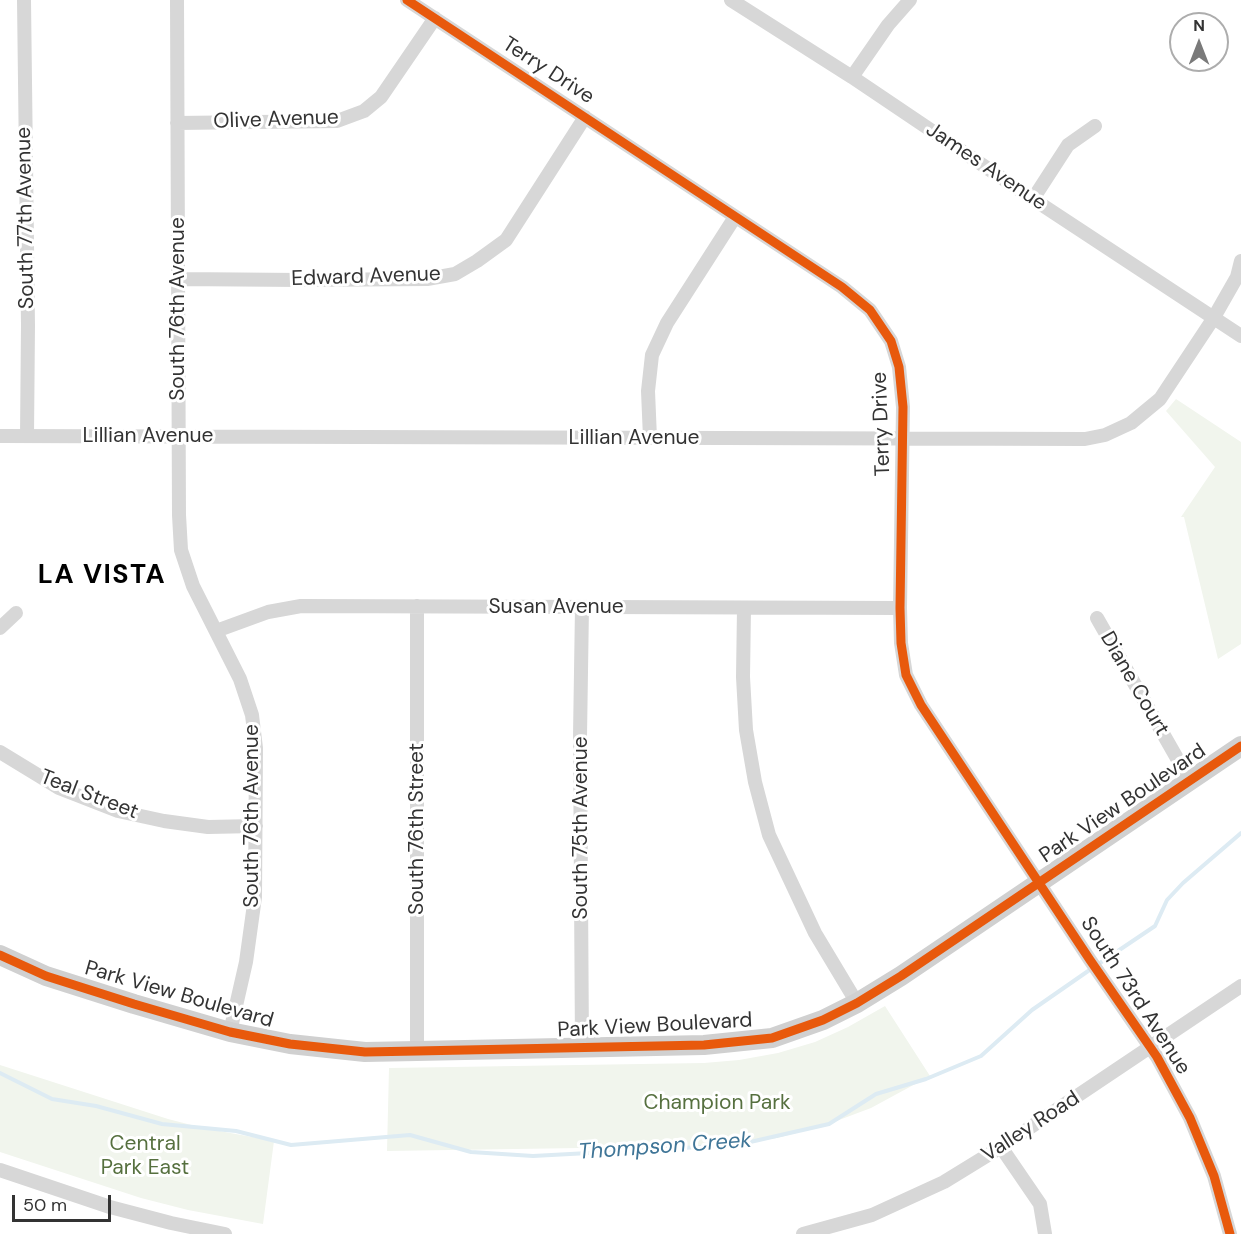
<!DOCTYPE html>
<html>
<head>
<meta charset="utf-8">
<style>
  body { margin:0 }
  #map { position:relative; width:1241px; height:1234px; overflow:hidden; background:#fff; font-family:"DM Sans",sans-serif }
  canvas { display:block }
  .north { position:absolute; left:1169px; top:12px; width:60px; height:60px; box-sizing:border-box; background:#fff; border:2px solid #adadad; border-radius:50%; rotate:0deg; font-size:16px; font-weight:700; line-height:24px; text-align:center; color:#333 }
  .north::after { content:''; display:block; margin:auto; width:21px; height:27px; background:#7a7a7a; clip-path:polygon(50% 0,100% 100%,50% 72%,0 100%) }
  .scale { position:absolute; left:12px; top:1195px; width:99px; height:27px; box-sizing:border-box; border:3px solid #333; border-top:0; padding-left:8px; font-size:18px; line-height:21px; white-space:nowrap; color:#333; -webkit-text-stroke:4px #fff; paint-order:stroke }
</style>
</head>
<body>
<div id="map">
<canvas width="1241" height="1234"></canvas>
<div class="north">N</div>
<div class="scale">50 m</div>
</div>
<script>
const c = document.querySelector('canvas').getContext('2d');
c.lineJoin = 'round';
function paint(path, color) { c.fillStyle = color; c.fill(path, 'evenodd'); }
const shape = rows => new Path2D(rows.map(r => 'M' + r).join(''));
function strokePath(path, color, width, dash) { c.strokeStyle = color; c.lineWidth = width; c.lineCap = dash ? 'butt' : 'round'; c.setLineDash(dash || []); c.stroke(path); }
function drawText(font, color, halo, rows, align = 'center') {
  c.font = font + ' "DM Sans",sans-serif'; c.lineWidth = 6; c.setLineDash([]); c.textBaseline = 'middle'; c.strokeStyle = halo; c.fillStyle = color; for (const [text, x, y, turn = 0] of rows) {
    c.save(); c.translate(x, y); c.rotate((+turn || 0) * Math.PI / 180); c.textAlign = isNaN(turn) ? turn : align; if (halo) c.strokeText(text, 0, 0); c.fillText(text, 0, 0); c.restore();
  }
}
paint(shape([
  [1176,399,1241,442,1241,644,1218,659,1184,517,1181,517,1215,467,1166,411],
  [885,1006,930,1076,871,1108,823,1126,777,1138,708,1146,387,1151,389,1068,704,1063,739,1060,778,1053,815,1042,848,1027],
  [0,1065,168,1119,203,1128,274,1141,263,1224,188,1210,141,1198,0,1152]
]), '#f1f5ed');
strokePath(shape([
  [1097,965,1155,926,1167,900,1183,883,1241,833],
  [0,1073,52,1099,96,1106,162,1124,236,1131,291,1145,410,1135,471,1152,533,1156,737,1145,829,1124,876,1094,926,1079,981,1056,1032,1010,1091,969]
]), '#ddebf3', 4);
strokePath(shape([
  [24,0,28,325,27,436],
  [177,0,179,515,181,550,193,586,240,679,252,715,256,748,255,897,246,962,230,1032],
  [407,0,842,287,870,310,891,341,899,367,903,407,900,608,901,643,906,675,921,705,1090,960,1157,1057,1190,1118,1214,1176,1230,1234],
  [731,0,852,77,1033,199,1241,336],
  [852,77,888,25,910,0],
  [177,123,337,121,364,111,381,97,435,18],
  [1033,199,1068,145,1095,126],
  [178,279,300,280,427,279,455,274,477,261,506,240,585,117],
  [0,436,1085,439,1105,435,1131,423,1160,399,1213,319,1237,277,1241,261],
  [650,438,648,391,652,355,667,323,735,217],
  [744,608,743,677,746,730,755,782,769,835,815,933,857,1003],
  [1097,618,1190,781],
  [0,628,16,613],
  [216,631,268,612,301,606,900,608],
  [0,752,59,788,118,811,164,821,208,827,256,826],
  [582,1048,580,736,582,607],
  [417,1051,417,606],
  [1001,1147,1040,1204,1045,1234],
  [0,1170,110,1207,171,1223,225,1234],
  [803,1234,872,1215,944,1182,1001,1147,1241,986]
]), '#d7d7d7', 14);
strokePath(shape([
  [0,955,46,976,134,1004,230,1032,290,1044,365,1052,417,1051,704,1045,772,1038,823,1020,857,1003,901,976,1241,746]
]), '#d0d0d0', 20);
strokePath(shape([
  [407,0,842,287,870,310,891,341,899,367,903,407,900,608,901,643,906,675,921,705,1090,960,1157,1057,1190,1118,1214,1176,1230,1234],
  [0,955,46,976,134,1004,230,1032,290,1044,365,1052,417,1051,704,1045,772,1038,823,1020,857,1003,901,976,1241,746]
]), '#e8590c', 9);
drawText('21px', '#333', '#fff', [
  ["Terry Drive",548,71,33],
  ["Olive Avenue",276,120,-2],
  ["James Avenue",986,167,34],
  ["South 77th Avenue",26,218,-91],
  ["Edward Avenue",366,277,-2],
  ["South 76th Avenue",178,309,-90],
  ["Terry Drive",882,424,-92],
  ["Lillian Avenue",148,436],
  ["Lillian Avenue",634,438],
  ["Susan Avenue",556,607],
  ["Diane Court",1134,684,60],
  ["Teal Street",89,795,21],
  ["Park View Boulevard",1123,804,-34],
  ["South 76th Avenue",252,816,-90],
  ["South 75th Avenue",581,828,-90],
  ["South 76th Street",417,829,-90],
  ["Park View Boulevard",179,995,16],
  ["South 73rd Avenue",1135,996,57],
  ["Park View Boulevard",655,1026,-3],
  ["Valley Road",1031,1127,-33]
]);
drawText('21px', '#56703f', '#fff', [
  ["Champion Park",717,1103],
  ["Central",145,1144],
  ["Park East",145,1168]
]);
drawText('italic 22px', '#3f7597', '#fff', [
  ["Thompson Creek",665,1147,-4]
]);
c.letterSpacing = '1.5px';
drawText('bold 27px', '#000', '#fff', [
  ["LA VISTA",102,576]
]);
c.letterSpacing = '0px';
</script>
</body>
</html>
